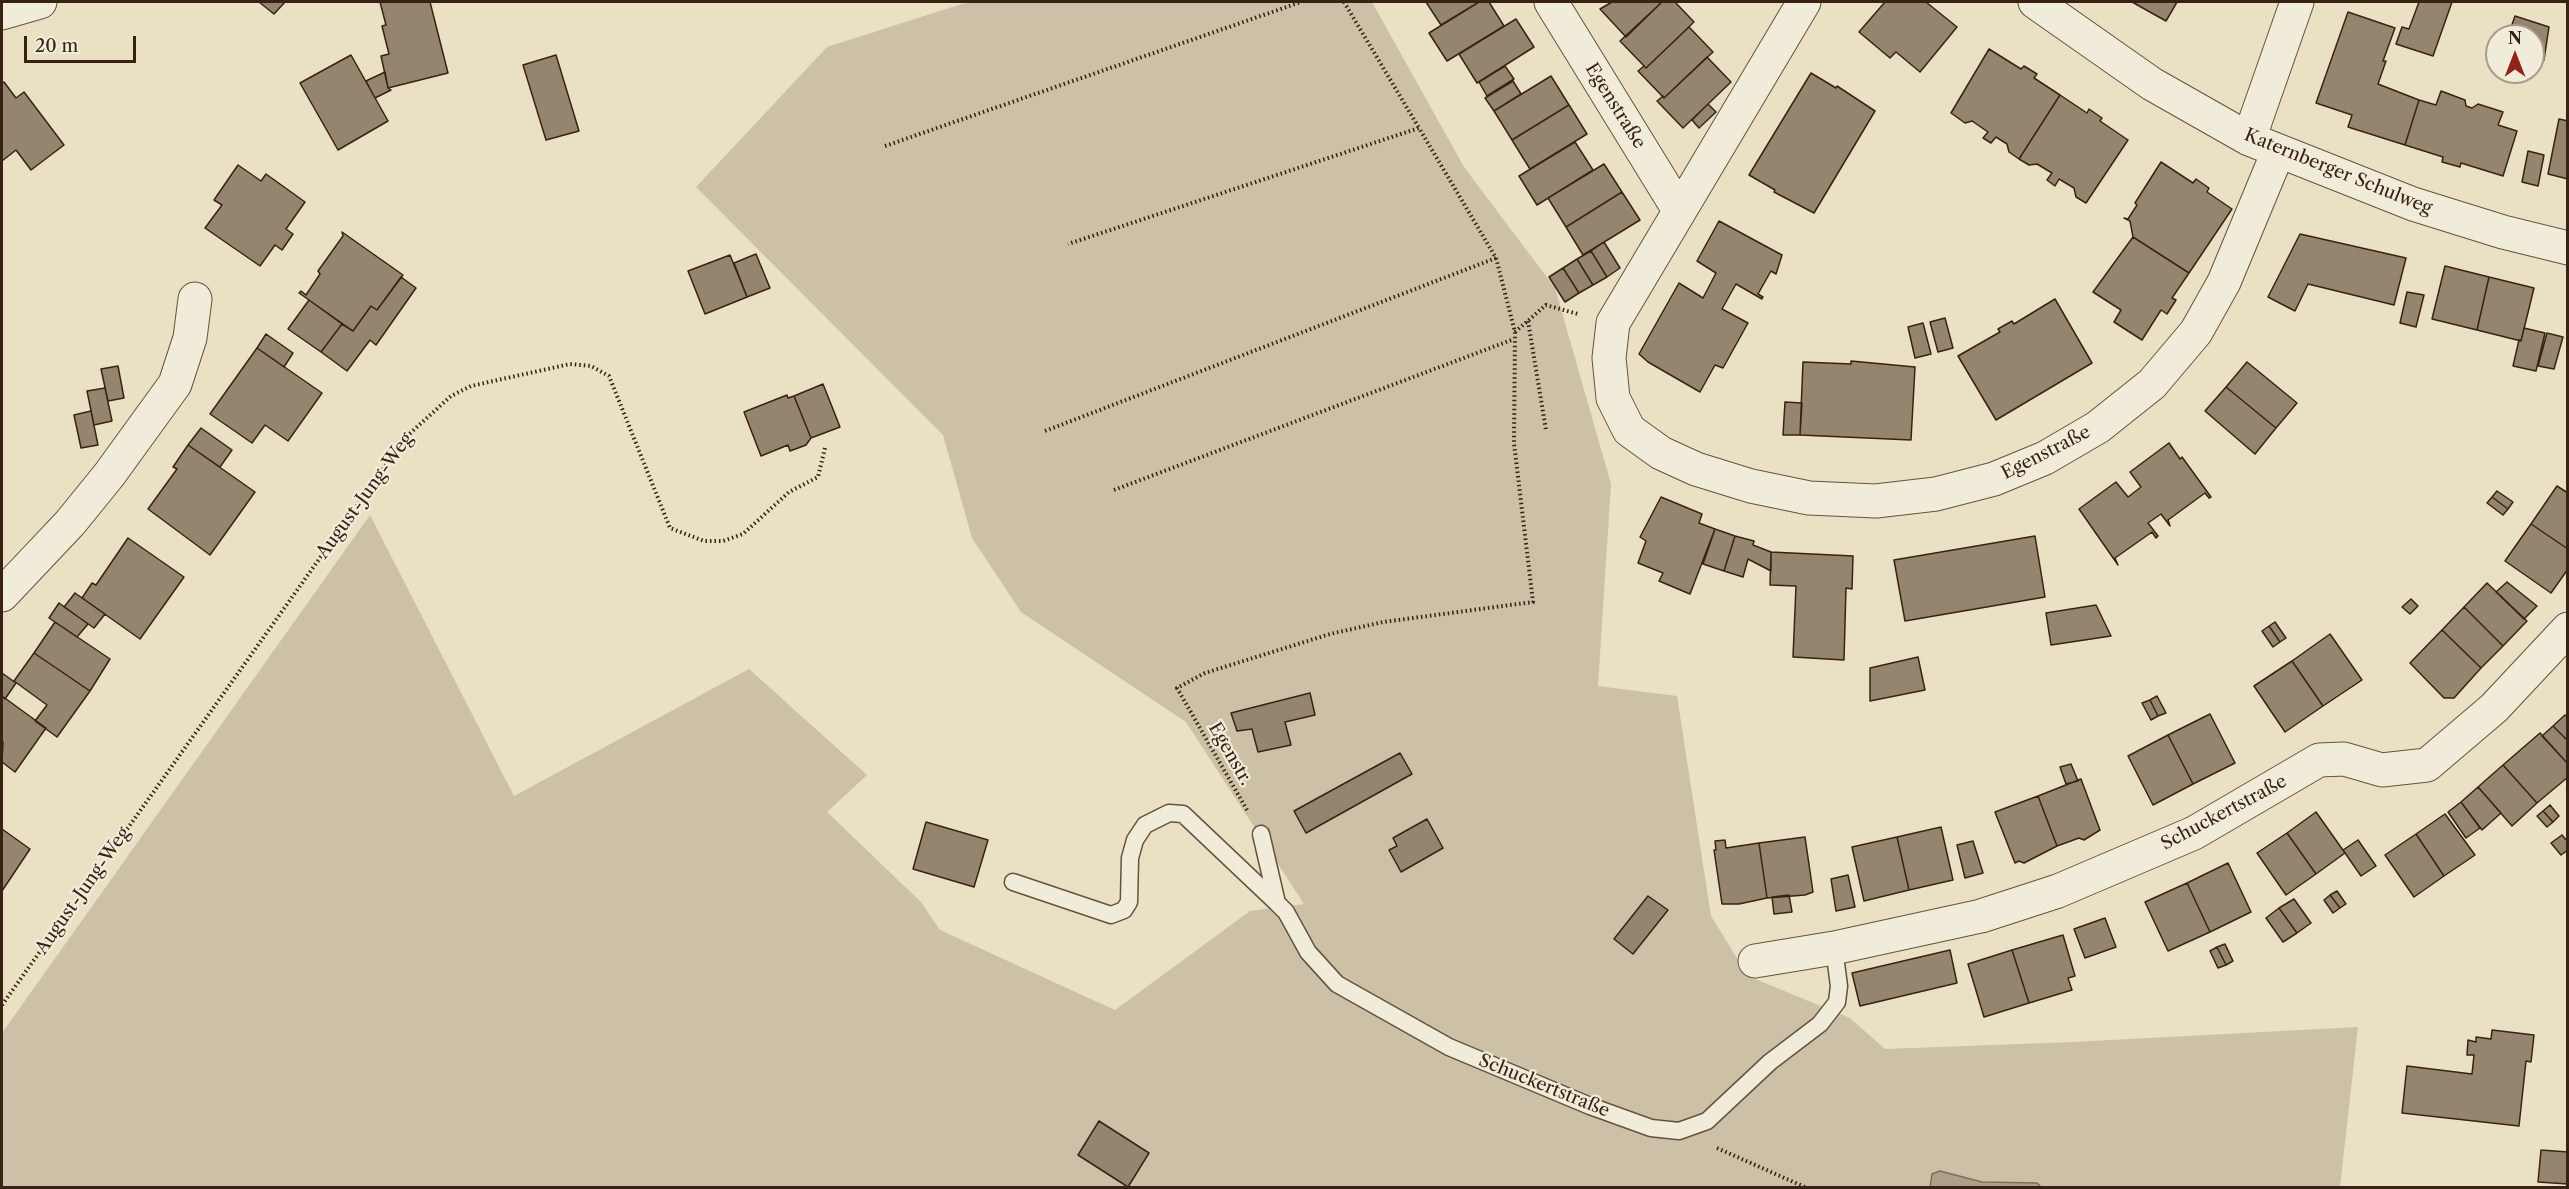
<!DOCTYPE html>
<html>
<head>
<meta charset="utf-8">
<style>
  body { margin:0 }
  #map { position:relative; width:2569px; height:1189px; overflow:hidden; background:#eae1c4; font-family:"Libre Caslon Text",serif }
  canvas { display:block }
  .frame { position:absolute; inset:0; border:3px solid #382213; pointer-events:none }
  .north { position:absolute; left:2485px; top:24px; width:60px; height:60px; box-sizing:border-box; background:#f1ecd9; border:2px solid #a79b8a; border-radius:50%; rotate:0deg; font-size:16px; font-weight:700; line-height:24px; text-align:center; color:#382213 }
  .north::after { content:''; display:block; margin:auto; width:21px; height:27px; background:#8f2418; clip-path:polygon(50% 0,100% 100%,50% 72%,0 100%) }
  .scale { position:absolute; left:24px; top:36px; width:112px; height:27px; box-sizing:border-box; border:3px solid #382213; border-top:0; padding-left:8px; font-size:18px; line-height:21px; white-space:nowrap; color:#382213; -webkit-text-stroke:4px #f1ecd9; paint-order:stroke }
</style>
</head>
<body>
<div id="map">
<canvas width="2569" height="1189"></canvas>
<div class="frame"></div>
<div class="north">N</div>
<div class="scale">20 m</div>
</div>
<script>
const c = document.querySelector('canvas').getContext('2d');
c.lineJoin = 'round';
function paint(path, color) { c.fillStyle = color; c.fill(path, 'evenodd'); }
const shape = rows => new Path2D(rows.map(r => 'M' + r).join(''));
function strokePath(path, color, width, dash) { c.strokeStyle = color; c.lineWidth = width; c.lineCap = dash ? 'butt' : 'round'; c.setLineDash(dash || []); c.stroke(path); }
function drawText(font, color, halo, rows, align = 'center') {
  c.font = font + ' "Libre Caslon Text",serif'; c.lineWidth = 4.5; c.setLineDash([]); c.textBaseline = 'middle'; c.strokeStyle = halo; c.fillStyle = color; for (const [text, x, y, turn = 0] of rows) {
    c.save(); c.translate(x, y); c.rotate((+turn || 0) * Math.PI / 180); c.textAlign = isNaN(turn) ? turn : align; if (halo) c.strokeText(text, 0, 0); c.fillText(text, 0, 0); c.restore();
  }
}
paint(shape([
  [968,2,1372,2,1464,167,1555,288,1611,484,1598,686,1677,696,1711,916,1748,976,1850,1018,1885,1049,2073,1042,2358,1027,2340,1187,2041,1188,2037,1183,1982,1182,1940,1171,1932,1174,1930,1188,2,1188,2,1033,370,515,514,796,749,669,867,775,827,812,921,902,940,930,1115,1010,1250,911,1304,904,1186,722,1021,612,972,538,943,435,696,187,827,47]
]), '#ccc1a6');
const water = shape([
  [1940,1171,1982,1182,2037,1183,2041,1187,1930,1187,1932,1174,1940,1171]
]);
paint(water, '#ada088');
strokePath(water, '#7e6e59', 1.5);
const building = shape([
  [259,2,285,2,274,14,259,2],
  [380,2,430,2,448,73,388,88,381,56,389,54,382,26,386,25,380,2],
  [1426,2,1479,2,1441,25,1426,2],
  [1479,2,1489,2,1504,26,1447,61,1429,33,1479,2],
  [1612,2,1662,2,1626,37,1600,9,1612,2],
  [1662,2,1675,2,1694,22,1646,68,1620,41,1662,2],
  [1885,2,1926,2,1957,27,1920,72,1896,52,1890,58,1859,32,1885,2],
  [2132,2,2177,2,2166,21,2132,2],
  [2419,2,2452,2,2433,56,2396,44,2402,27,2409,29,2419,2],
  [2348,12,2395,28,2383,61,2386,61,2378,84,2419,100,2405,145,2348,127,2352,115,2316,103,2348,12],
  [2515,16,2549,27,2544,60,2533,57,2533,36,2508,36,2515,16],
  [1516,19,1534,47,1477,83,1459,54,1516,19],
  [1689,27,1713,52,1664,98,1638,71,1644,66,1646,68,1689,27],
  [1989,49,2021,69,2024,66,2037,74,2034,78,2060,95,2019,159,2009,152,2007,144,1996,137,1991,143,1983,138,1988,132,1972,121,1965,123,1951,113,1989,49],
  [351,55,388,121,338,150,300,83,351,55],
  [556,55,579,131,546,140,523,65,556,55],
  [1707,57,1731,82,1683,128,1657,101,1663,96,1664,98,1707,57],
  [1505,66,1514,79,1487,96,1479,82,1505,66],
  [385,72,388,88,391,90,375,98,366,81,385,72],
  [1811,73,1836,88,1837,86,1875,111,1814,213,1774,192,1775,190,1749,175,1811,73],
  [1551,76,1569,105,1512,140,1494,111,1551,76],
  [1513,81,1521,94,1494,111,1485,98,1513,81],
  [4,82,16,98,24,92,64,145,31,170,16,150,2,161,2,84,4,82],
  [2441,91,2465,100,2466,106,2472,108,2478,104,2503,112,2498,125,2517,131,2503,176,2461,163,2460,167,2442,162,2443,157,2405,145,2419,100,2436,105,2441,91],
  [2060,95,2087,113,2089,109,2102,118,2100,121,2128,140,2086,203,2076,197,2074,188,2059,179,2055,186,2047,180,2052,173,2037,164,2029,165,2019,159,2060,95],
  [1708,104,1716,112,1699,128,1692,120,1708,104],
  [1569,105,1587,134,1530,169,1512,140,1569,105],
  [2559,119,2568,121,2568,179,2548,174,2559,119],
  [1575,142,1593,170,1537,205,1519,176,1575,142],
  [2528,151,2544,155,2538,186,2522,182,2528,151],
  [2161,162,2193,183,2196,179,2209,188,2207,192,2232,209,2189,273,2133,237,2130,221,2124,218,2128,219,2137,205,2135,203,2161,162],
  [1604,164,1622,192,1566,227,1548,198,1604,164],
  [238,165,261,181,266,174,305,202,286,229,293,234,282,250,275,245,260,266,205,228,222,205,214,200,238,165],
  [1622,192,1640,220,1583,255,1566,227,1622,192],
  [1719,221,1782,255,1776,274,1771,271,1758,294,1763,297,1762,299,1736,284,1722,309,1748,323,1723,368,1715,365,1700,392,1648,362,1639,354,1679,283,1703,298,1716,273,1697,261,1719,221],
  [342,232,403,275,377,310,371,306,353,331,299,293,301,291,306,295,320,274,318,271,343,236,342,232],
  [2300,234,2406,258,2394,305,2308,284,2295,311,2268,297,2300,234],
  [2133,237,2189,273,2172,298,2176,300,2167,314,2161,310,2142,340,2114,322,2121,310,2093,292,2133,237],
  [1604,242,1620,268,1607,277,1591,251,1604,242],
  [1591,251,1607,277,1593,285,1577,259,1591,251],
  [756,254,770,288,747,297,734,263,756,254],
  [730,255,747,297,705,314,688,271,730,255],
  [1577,259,1593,285,1579,293,1563,268,1577,259],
  [2445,266,2489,277,2477,330,2432,319,2445,266],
  [1563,268,1579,293,1565,302,1549,277,1563,268],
  [401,277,416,288,376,345,370,340,347,371,321,352,342,324,353,331,371,306,377,310,401,277],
  [2489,277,2534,288,2521,341,2477,330,2489,277],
  [2407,292,2424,295,2416,327,2400,323,2407,292],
  [2055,299,2092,363,1996,420,1958,356,2000,332,1998,329,2012,321,2014,324,2055,299],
  [309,300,342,324,321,352,288,329,309,300],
  [1945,318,1953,348,1938,352,1930,322,1945,318],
  [1923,323,1931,354,1915,358,1908,327,1923,323],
  [2524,328,2545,333,2536,371,2513,366,2519,340,2521,341,2524,328],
  [2547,333,2563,337,2554,369,2538,366,2547,333],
  [266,334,293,353,284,367,257,348,266,334],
  [257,348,322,393,288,441,265,425,252,443,210,414,257,348],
  [1851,361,1915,367,1911,440,1800,435,1803,362,1851,364,1851,361],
  [2247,362,2297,403,2276,428,2226,387,2247,362],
  [118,366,124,398,108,401,101,369,118,366],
  [823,384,840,427,811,438,794,396,823,384],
  [2226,387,2276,428,2255,454,2205,411,2226,387],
  [105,388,112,421,94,425,87,391,105,388],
  [787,395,788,398,794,396,811,438,806,445,790,451,788,445,761,456,744,412,787,395],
  [1785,402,1802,403,1800,435,1783,435,1785,402],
  [91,411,98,445,81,448,74,415,91,411],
  [201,428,232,450,220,467,188,445,201,428],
  [2169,443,2180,459,2182,457,2211,497,2209,498,2205,493,2168,520,2170,526,2161,514,2148,523,2158,536,2156,538,2152,532,2115,558,2118,565,2079,509,2116,482,2128,497,2141,487,2130,472,2169,443],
  [188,445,255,492,210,555,148,509,177,469,173,467,188,445],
  [2557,486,2568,493,2568,549,2531,524,2557,486],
  [2497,491,2513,502,2508,509,2492,497,2497,491],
  [1661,497,1702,514,1699,523,1715,529,1690,594,1659,581,1663,573,1638,563,1646,541,1640,537,1661,497],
  [2492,497,2508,509,2503,515,2487,503,2492,497],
  [2531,524,2568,549,2568,569,2551,593,2505,561,2531,524],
  [1715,529,1735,536,1724,571,1703,564,1715,529],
  [1735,536,1754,541,1753,545,1771,552,1771,571,1748,559,1743,577,1724,571,1735,536],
  [2035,536,2045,597,1905,621,1894,560,2035,536],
  [128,538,184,577,140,639,82,598,92,583,96,585,128,538],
  [1771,552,1853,556,1852,589,1846,588,1844,660,1793,657,1796,586,1770,585,1771,552],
  [2507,582,2537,606,2524,619,2496,592,2507,582],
  [2487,583,2527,621,2503,646,2464,607,2487,583],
  [75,593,105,614,94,628,64,607,75,593],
  [2411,599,2418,606,2410,614,2402,607,2411,599],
  [59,603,88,624,77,637,49,618,59,603],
  [2096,605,2111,636,2051,645,2046,613,2096,605],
  [2464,607,2503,646,2481,668,2442,630,2464,607],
  [55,622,110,659,90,691,34,653,55,622],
  [2275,622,2286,638,2280,642,2269,626,2275,622],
  [2269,626,2280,642,2273,647,2262,631,2269,626],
  [2442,630,2481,668,2454,698,2444,698,2410,663,2442,630],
  [2330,634,2362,680,2323,706,2292,661,2330,634],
  [34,653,90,691,57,737,35,721,47,705,14,681,34,653],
  [1918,657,1925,690,1870,701,1870,668,1918,657],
  [2292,661,2323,706,2285,732,2254,686,2292,661],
  [2,673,16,683,5,699,2,696,2,673],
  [1310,693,1315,715,1285,722,1291,745,1258,752,1252,729,1237,731,1231,713,1310,693],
  [2,696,46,728,15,772,2,762,3,742,2,740,2,696],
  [2157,696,2166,713,2158,716,2150,700,2157,696],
  [2150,700,2158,716,2151,720,2142,703,2150,700],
  [2210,714,2235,763,2193,784,2168,735,2210,714],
  [2565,715,2568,717,2568,741,2553,726,2565,715],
  [2553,726,2568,741,2568,764,2542,736,2553,726],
  [2540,733,2568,764,2568,777,2537,803,2503,765,2540,733],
  [2168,735,2193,784,2153,805,2128,756,2168,735],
  [1400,753,1412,774,1306,833,1294,811,1400,753],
  [2071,764,2078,781,2066,784,2060,767,2071,764],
  [2503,765,2537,803,2512,826,2478,787,2503,765],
  [2081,779,2100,830,2084,840,2079,838,2057,846,2038,796,2081,779],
  [2478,787,2501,813,2482,830,2461,802,2478,787],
  [2038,796,2057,846,2024,863,2019,861,2015,863,1995,812,2038,796],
  [2461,802,2480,828,2466,838,2448,812,2461,802],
  [2550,805,2559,816,2553,822,2543,811,2550,805],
  [2543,811,2553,822,2547,827,2537,816,2543,811],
  [2316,812,2345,853,2316,874,2287,833,2316,812],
  [2445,814,2475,855,2444,876,2416,834,2445,814],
  [1427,819,1443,848,1401,872,1389,850,1397,846,1393,838,1427,819],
  [926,822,988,840,974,887,913,869,926,822],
  [1941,827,1953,880,1909,890,1897,837,1941,827],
  [2,829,30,849,2,891,2,829],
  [2287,833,2316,874,2286,895,2257,853,2287,833],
  [2416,834,2444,876,2414,897,2385,855,2416,834],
  [2562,835,2568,842,2568,850,2561,855,2551,843,2562,835],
  [1805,837,1813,892,1805,895,1767,898,1759,843,1805,837],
  [1897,837,1909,890,1864,901,1852,847,1897,837],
  [1725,840,1726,848,1759,843,1767,898,1739,904,1722,904,1714,850,1716,850,1715,841,1725,840],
  [2358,840,2376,866,2361,876,2343,850,2358,840],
  [1973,841,1983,873,1965,878,1957,845,1973,841],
  [2228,863,2251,912,2210,932,2187,883,2228,863],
  [1848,875,1855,907,1836,911,1831,879,1848,875],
  [2187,883,2210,932,2168,951,2145,902,2187,883],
  [2337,891,2346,904,2340,908,2330,895,2337,891],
  [1789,895,1792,912,1774,914,1772,897,1789,895],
  [2330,895,2340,908,2333,913,2324,900,2330,895],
  [1648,896,1668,910,1633,954,1614,939,1648,896],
  [2294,899,2311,923,2297,933,2279,908,2294,899],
  [2279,908,2297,933,2283,942,2266,918,2279,908],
  [2105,918,2116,947,2085,958,2074,929,2105,918],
  [2063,935,2075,976,2068,978,2072,990,2029,1003,2012,950,2063,935],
  [2225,944,2233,961,2226,965,2217,947,2225,944],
  [2217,947,2226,965,2218,968,2210,951,2217,947],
  [1950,950,1957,983,1860,1006,1852,973,1950,950],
  [2012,950,2029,1003,1984,1017,1968,964,2012,950],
  [2492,1030,2534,1035,2531,1062,2526,1061,2519,1126,2402,1113,2407,1066,2472,1074,2474,1055,2467,1055,2468,1040,2476,1042,2476,1037,2491,1039,2492,1030],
  [1099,1121,1149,1153,1128,1187,1078,1155,1099,1121],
  [2541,1150,2568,1152,2568,1184,2538,1182,2541,1150]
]);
paint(building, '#95856f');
strokePath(building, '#382213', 1.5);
const service = shape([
  [1261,834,1277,903,1286,912,1308,952,1337,984,1449,1047,1590,1106,1651,1128,1679,1131,1707,1121,1770,1062,1820,1024,1837,1002,1839,986,1834,948],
  [1013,882,1111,915,1124,910,1129,902,1130,858,1135,840,1145,825,1169,813,1183,814,1277,903]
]);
const minor = shape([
  [1551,2,1679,210],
  [1804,2,1613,323,1609,358,1613,398,1629,430,1661,453,1696,469,1751,486,1809,498,1876,501,1936,494,1994,479,2045,458,2098,427,2152,384,2196,332,2224,282,2278,152],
  [2035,2,2152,84,2249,139,2413,204,2503,232,2568,248],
  [2,13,40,2],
  [2249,139,2297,2],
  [2,595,70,523,109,475,175,384,190,338,195,299],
  [1755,961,1834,948,1981,916,2058,891,2194,833,2319,760,2344,759,2382,770,2427,765,2494,708,2568,629]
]);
strokePath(service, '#64523f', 19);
strokePath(minor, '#64523f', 35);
strokePath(shape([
  [1344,2,1419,128],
  [885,146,1301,2],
  [1528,321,1546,430],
  [1515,332,1546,305,1578,314],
  [1045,431,1496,258,1419,128,1068,244],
  [1114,490,1514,339],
  [1247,810,1177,688,1205,673,1330,634,1383,622,1533,602,1514,443,1515,332,1496,258],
  [2,1005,406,437,451,396,471,386,570,364,591,366,609,376,670,528,704,541,723,541,743,534,789,492,818,477,825,448],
  [1717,1148,1807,1188]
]), '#382213', 4, [1.5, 3]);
strokePath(service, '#f1ecd9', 16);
strokePath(minor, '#f1ecd9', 33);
drawText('18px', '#382213', '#f1ecd9', [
  ["Egenstraße",1615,106,58],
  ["Katernberger Schulweg",2338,172,22],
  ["Egenstraße",2046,453,-27],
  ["August-Jung-Weg",365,496,-54],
  ["Egenstr.",1230,754,60],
  ["Schuckertstraße",2224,813,-28],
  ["August-Jung-Weg",83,891,-55],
  ["Schuckertstraße",1544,1086,22]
]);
</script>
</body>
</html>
